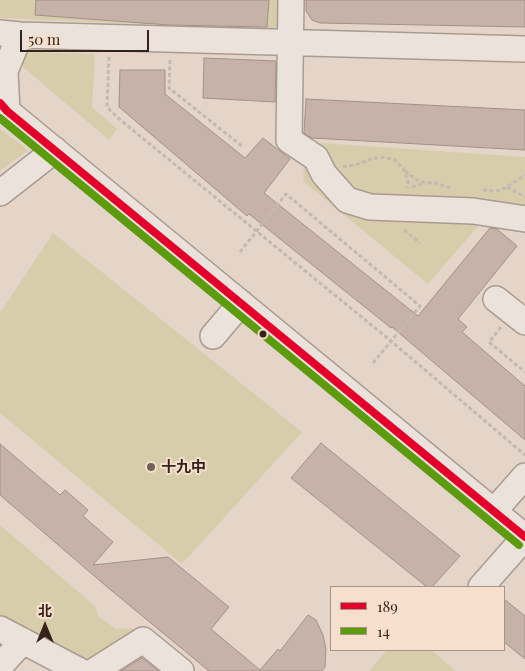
<!DOCTYPE html>
<html>
<head>
<meta charset="utf-8">
<style>
  body { margin:0 }
  #map { position:relative; width:525px; height:671px; overflow:hidden; background:#e4d5c8; font-family:"Playfair Display","Noto Sans SC",serif }
  canvas { display:block }
  .legend { position:absolute; left:330px; top:586px; width:175px; height:65px; box-sizing:border-box; background:#f6e0cd; border:1px solid #a99486; margin:0; padding:6px 9px; list-style:none; font-size:15px; color:#36221b }
  .legend li { display:flex; align-items:center; gap:10px; height:25px }
  .legend b { width:25px; border:1px solid #a99486 }
  .north { position:absolute; left:20px; top:601px; width:50px; height:50px; -webkit-text-stroke:4px #f6e0cd; paint-order:stroke; rotate:0deg; font-size:14px; font-weight:700; line-height:20px; text-align:center; color:#36221b }
  .north::after { content:''; display:block; margin:auto; width:18px; height:22px; background:#36221b; clip-path:polygon(50% 0,100% 100%,50% 72%,0 100%) }
  .scale { position:absolute; left:20px; top:30px; width:129px; height:22px; box-sizing:border-box; border:2px solid #36221b; border-top:0; padding-left:6px; font-size:15px; line-height:18px; white-space:nowrap; color:#36221b; -webkit-text-stroke:4px #f6e0cd; paint-order:stroke }
</style>
</head>
<body>
<div id="map">
<canvas width="525" height="671"></canvas>
<ul class="legend">
<li><b style="height:6px;background:#e4002b"></b>189</li>
<li><b style="height:6px;background:#5c9b0b"></b>14</li>
</ul>
<div class="north">北</div>
<div class="scale">50 m</div>
</div>
<script>
const c = document.querySelector('canvas').getContext('2d');
c.lineJoin = 'round';
function paint(path, color) { c.fillStyle = color; c.fill(path, 'evenodd'); }
const shape = rows => new Path2D(rows.map(r => 'M' + r).join(''));
function strokePath(path, color, width, dash) { c.strokeStyle = color; c.lineWidth = width; c.lineCap = dash ? 'butt' : 'round'; c.setLineDash(dash || []); c.stroke(path); }
function drawText(font, color, halo, rows, align = 'center') {
  c.font = font + ' "Playfair Display","Noto Sans SC",serif'; c.lineWidth = 4; c.setLineDash([]); c.textBaseline = 'middle'; c.strokeStyle = halo; c.fillStyle = color; for (const [text, x, y, turn = 0] of rows) {
    c.save(); c.translate(x, y); c.rotate((+turn || 0) * Math.PI / 180); c.textAlign = isNaN(turn) ? turn : align; if (halo) c.strokeText(text, 0, 0); c.fillText(text, 0, 0); c.restore();
  }
}
paint(shape([
  [0,0,281,0,281,30,0,18],
  [25,52,95,54,92,107,117,129,109,140,23,67],
  [0,129,28,150,0,171],
  [306,142,525,157,525,230,480,224,428,284,303,181],
  [53,233,302,432,182,564,0,413,0,313],
  [0,525,95,606,98,616,116,629,133,628,141,634,104,660,62,656,0,623],
  [387,650,431,650,456,671,369,671]
]), '#d7cdaa');
const building = shape([
  [36,0,269,0,267,27,169,25,35,15,36,0],
  [306,0,525,0,525,27,320,23,312,20,306,11,306,0],
  [204,58,276,61,275,102,203,98,204,58],
  [120,70,165,70,165,94,245,158,263,138,290,159,264,193,418,316,490,228,497,229,517,246,458,319,467,327,462,332,525,386,525,440,392,327,391,328,249,214,247,216,119,107,120,70],
  [306,99,525,110,525,150,312,138,304,133,306,99],
  [321,443,460,556,432,587,427,587,291,478,321,443],
  [0,444,60,495,65,490,88,510,83,516,113,542,93,565,168,557,229,607,211,629,260,670,278,649,280,651,308,615,316,620,323,635,326,649,325,667,322,671,209,671,106,586,0,495,0,444],
  [504,599,525,616,525,659,504,642,504,599],
  [142,658,158,671,121,671,142,658]
]);
paint(building, '#c7b2a9');
strokePath(building, '#a39088', 1);
const minor = shape([
  [291,0,289,140,316,158,324,174,347,200,370,207,473,211,525,219],
  [0,33,20,35,525,49],
  [0,103,7,111,525,537],
  [7,111,5,71,20,35],
  [0,193,55,150],
  [496,299,525,322],
  [213,336,241,303],
  [494,511,525,476],
  [481,587,525,537],
  [0,629,80,671],
  [0,666,23,641],
  [94,671,143,640,181,671]
]);
strokePath(minor, '#a89b92', 28);
strokePath(shape([
  [109,57,107,107,118,118,391,341,525,455],
  [170,60,169,88,243,147],
  [343,167,358,164,371,159,383,157,395,160,405,171,408,182,407,188],
  [405,171,417,180,426,183,436,183,450,188],
  [412,187,425,183],
  [507,187,525,197],
  [483,190,498,191,505,188,525,175],
  [404,230,420,243],
  [240,252,286,194,420,306,373,363],
  [501,327,489,342,525,372]
]), '#c3b9b2', 3, [4, 2.5]);
strokePath(minor, '#ebe3db', 25);
strokePath(shape([
  [0,103,7,111,525,537]
]), '#e4002b', 8);
strokePath(shape([
  [0,118,519,545]
]), '#5c9b0b', 8);
for (const [x, y, r, color] of [
  [263,334,4.5,"#36221b"],
  [151,467,5,"#736158"]
]) { const dot = new Path2D(); dot.arc(x, y, r, 0, 2 * Math.PI); c.fillStyle = color; c.fill(dot); strokePath(dot, '#f6e0cd', 2); }
drawText('bold 15px', '#36221b', '#f6e0cd', [
  ["十九中",161,467]
], 'left');
</script>
</body>
</html>
